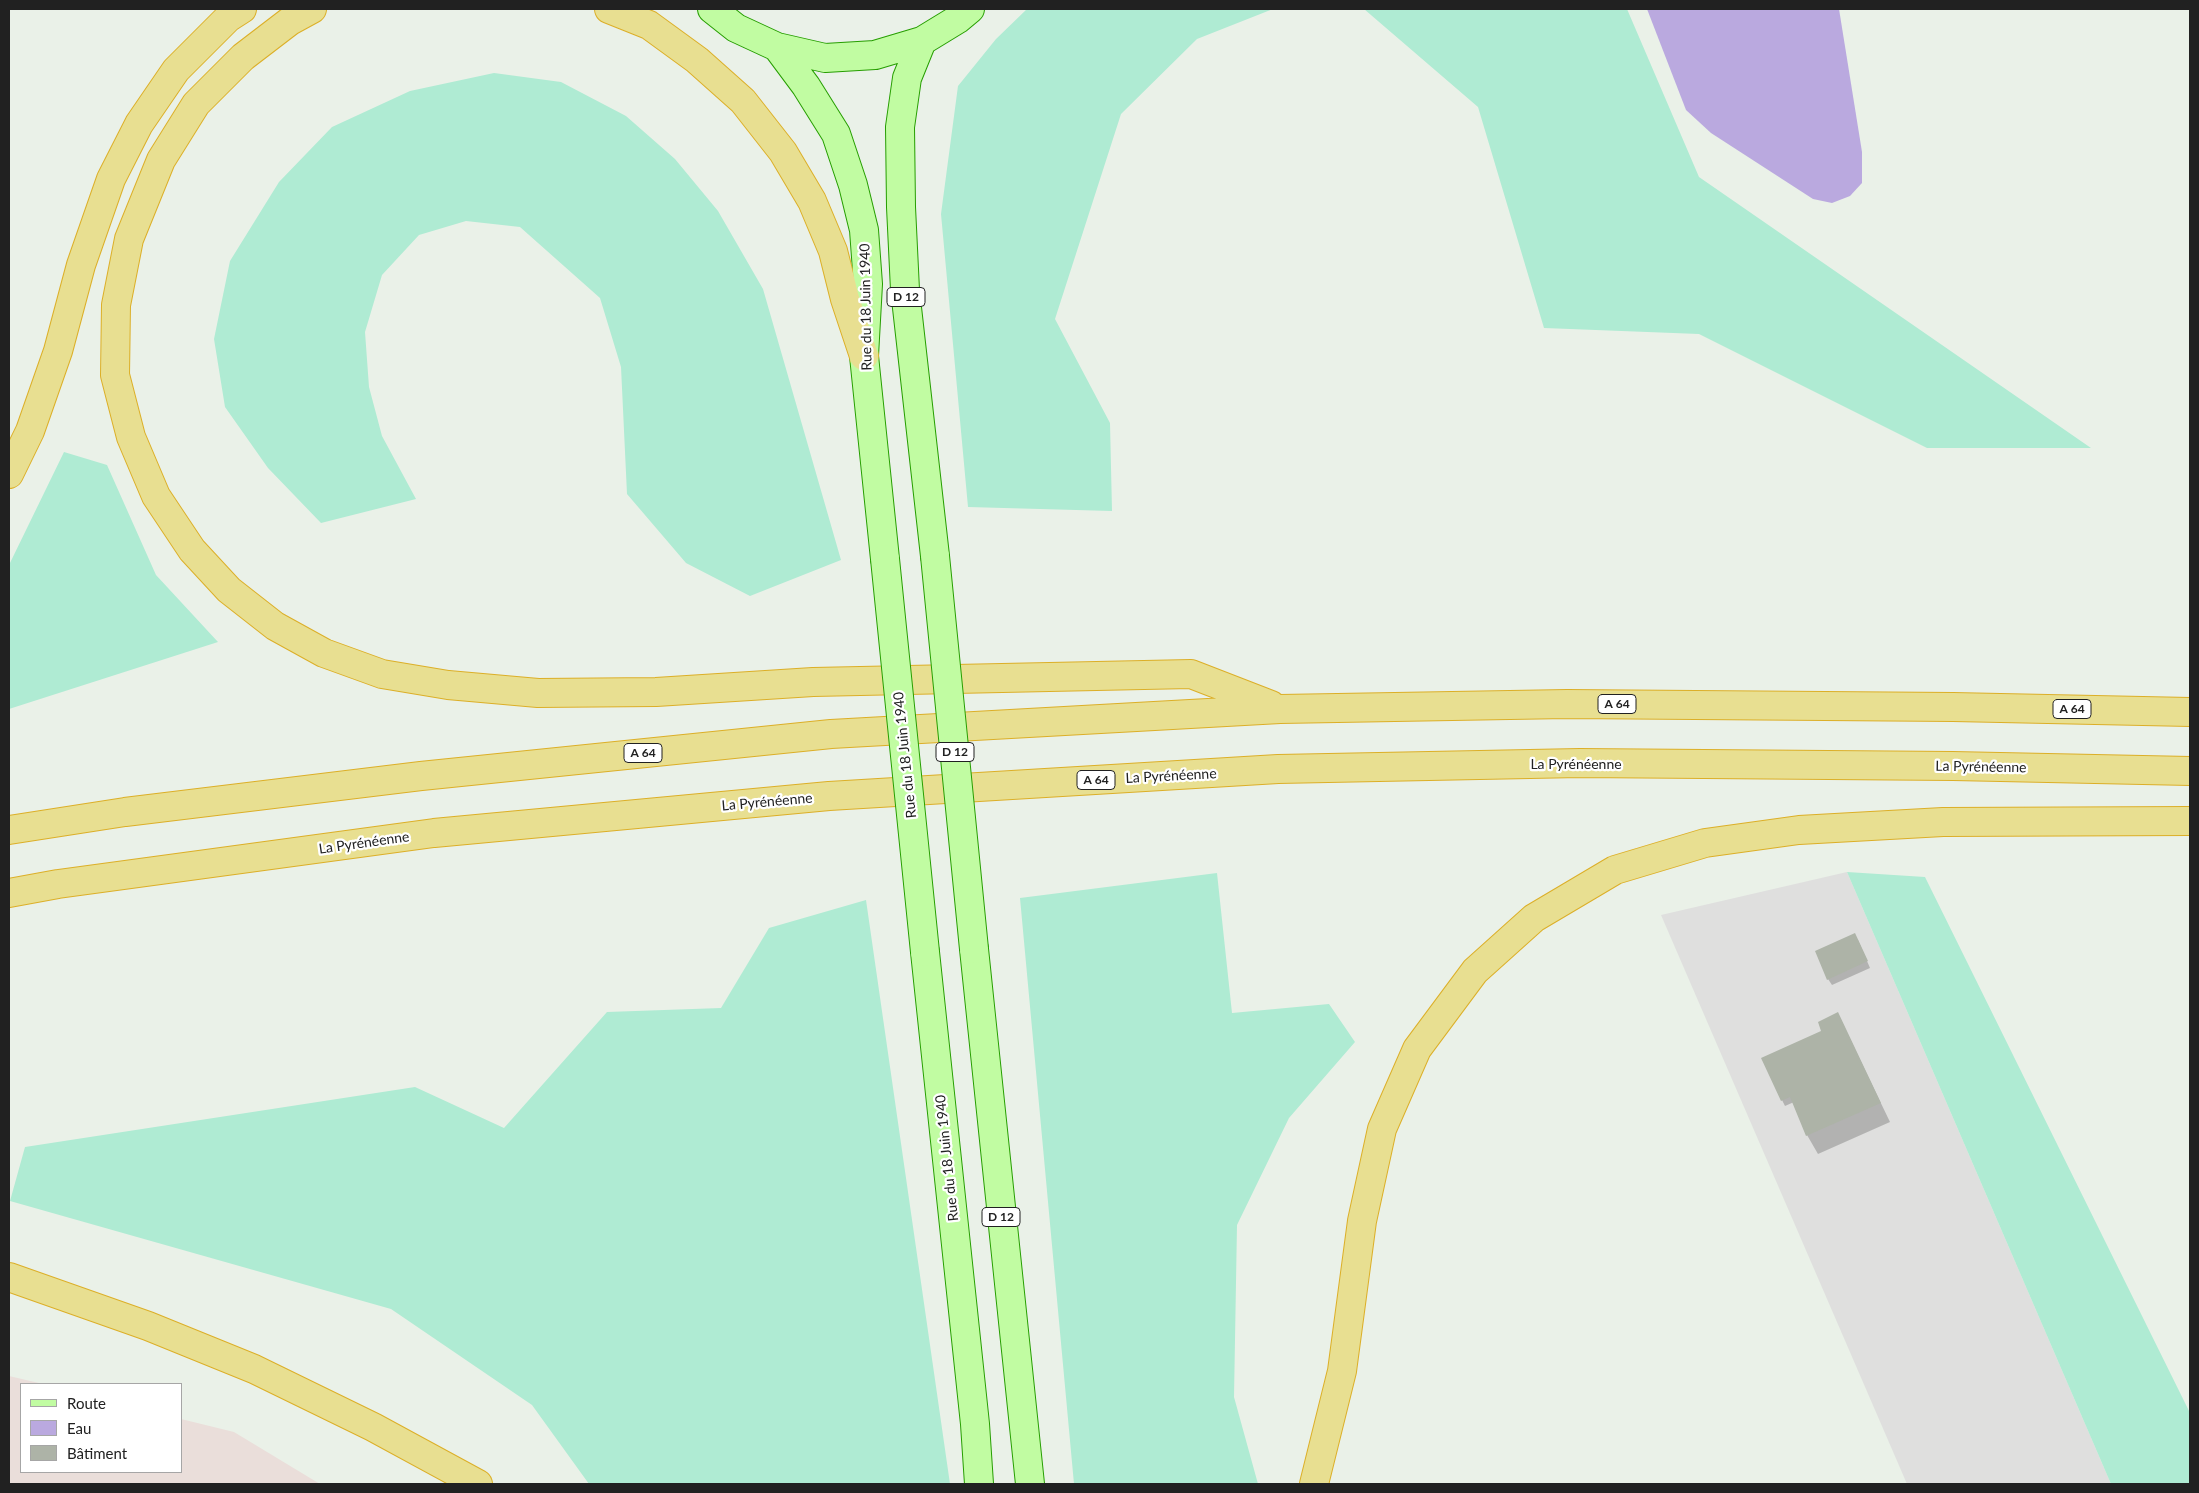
<!DOCTYPE html>
<html>
<head>
<meta charset="utf-8">
<style>
  body { margin:0 }
  #map { position:relative; width:2199px; height:1493px; overflow:hidden; background:#eaf1e8; font-family:Lato,sans-serif }
  canvas { display:block }
  .frame { position:absolute; inset:0; border:10px solid #212121; pointer-events:none }
  .legend { position:absolute; left:20px; top:1383px; width:162px; height:90px; box-sizing:border-box; background:#fff; border:1px solid #a6a6a6; margin:0; padding:6px 9px; list-style:none; font-size:15px; color:#212121 }
  .legend li { display:flex; align-items:center; gap:10px; height:25px }
  .legend b { width:25px; border:1px solid #a6a6a6 }
</style>
</head>
<body>
<div id="map">
<canvas width="2199" height="1493"></canvas>
<div class="frame"></div>
<ul class="legend">
<li><b style="height:6px;background:#c1fca2"></b>Route</li>
<li><b style="height:14px;background:#baa9df"></b>Eau</li>
<li><b style="height:14px;background:#adb3a7"></b>Bâtiment</li>
</ul>
</div>
<script>
const c = document.querySelector('canvas').getContext('2d');
c.lineJoin = 'round';
function paint(path, color) { c.fillStyle = color; c.fill(path, 'evenodd'); }
const shape = rows => new Path2D(rows.map(r => 'M' + r).join(''));
function strokePath(path, color, width, dash) { c.strokeStyle = color; c.lineWidth = width; c.lineCap = dash ? 'butt' : 'round'; c.setLineDash(dash || []); c.stroke(path); }
function drawText(font, color, halo, rows, align = 'center') {
  c.font = font + ' Lato,sans-serif'; c.lineWidth = 4.5; c.setLineDash([]); c.textBaseline = 'middle'; c.strokeStyle = halo; c.fillStyle = color; for (const [text, x, y, turn = 0] of rows) {
    c.save(); c.translate(x, y); c.rotate((+turn || 0) * Math.PI / 180); c.textAlign = isNaN(turn) ? turn : align; if (halo) c.strokeText(text, 0, 0); c.fillText(text, 0, 0); c.restore();
  }
}
paint(shape([
  [1847,872,2111,1484,1907,1484,1661,915]
]), '#dfdfde');
paint(shape([
  [9,1376,43,1384,21,1384,21,1472,181,1472,181,1419,234,1432,320,1484,9,1484]
]), '#eadeda');
paint(shape([
  [1027,9,1273,9,1197,39,1121,114,1055,319,1110,423,1112,511,968,507,941,214,958,86,996,39],
  [1364,9,1627,9,1699,177,2091,448,1927,448,1699,334,1544,328,1478,107],
  [494,73,561,82,626,116,675,159,718,211,763,289,841,560,750,596,686,563,627,494,621,367,600,298,520,227,466,221,419,235,382,275,365,332,369,387,382,436,416,499,321,523,268,468,225,407,214,339,230,261,279,182,332,127,410,91],
  [64,452,107,465,156,575,218,642,9,709,9,565],
  [1847,872,1925,877,2190,1413,2190,1484,2111,1484],
  [1217,873,1232,1013,1329,1004,1355,1042,1289,1118,1237,1225,1234,1397,1258,1484,1074,1484,1020,898],
  [866,900,950,1484,589,1484,532,1405,391,1309,10,1201,25,1147,415,1087,504,1128,607,1012,721,1008,769,928]
]), '#afebd3');
paint(shape([
  [1647,9,1839,9,1862,152,1862,183,1850,196,1832,203,1813,199,1711,133,1686,110]
]), '#baa9df');
paint(shape([
  [1858,940,1870,968,1832,985,1828,979],
  [1838,1014,1890,1122,1818,1154,1807,1135,1794,1102,1785,1106,1782,1100,1822,1031]
]), '#0003');
paint(shape([
  [1855,933,1868,961,1827,980,1815,951],
  [1838,1012,1881,1103,1806,1136,1790,1097,1781,1101,1761,1058,1821,1031,1818,1022]
]), '#adb3a7');
const primary = shape([
  [712,9,736,28,777,47,825,58,875,55,922,41,958,19,970,9],
  [922,41,907,78,900,127,901,207,905,290,935,556],
  [777,47,806,86,836,134,853,185,864,230,868,284,864,356,885,559],
  [974,949,1030,1484],
  [925,952,975,1424,979,1484]
]);
const highway = shape([
  [312,9,290,21,243,57,196,104,161,160,129,239,116,305,115,375,131,437,156,496,192,550,229,590,275,626,324,653,382,674,448,685,538,693,656,692,813,682,1191,674,1271,705],
  [609,9,649,25,697,60,743,101,783,152,812,201,833,251,845,299,864,356],
  [9,474,30,431,58,351,81,265,111,179,139,124,176,70,228,18,242,9],
  [9,830,125,812,421,776,831,734,1280,709,1567,704,1953,707,2190,712],
  [9,893,58,884,434,833,829,796,1278,769,1580,763,1953,766,2190,771],
  [9,1277,148,1326,254,1369,373,1427,478,1484],
  [1314,1484,1342,1371,1362,1221,1382,1129,1417,1049,1475,971,1534,918,1615,870,1705,843,1799,830,1943,822,2190,821]
]);
strokePath(primary, '#269e00', 30);
strokePath(highway, '#dcaf28', 30);
strokePath(primary, '#c1fca2', 28);
strokePath(highway, '#e8df91', 28);
const primaryBridge = shape([
  [935,556,974,949],
  [885,559,925,952]
]);
strokePath(primaryBridge, '#269e00', 30, []);
strokePath(primaryBridge, '#c1fca2', 28);
for (const [x, y, w] of [
  [906,297,38],
  [1617,704,38],
  [2072,709,38],
  [955,752,38],
  [643,753,38],
  [1096,780,38],
  [1001,1217,38]
]) { const box = new Path2D(); box.roundRect(x - w / 2, y - 9.5, w, 19, 4); c.fillStyle = '#fff'; c.fill(box); strokePath(box, '#212121', 1); }
drawText('bold 12px', '#212121', null, [
  ["D 12",906,297],
  ["A 64",1617,704],
  ["A 64",2072,709],
  ["D 12",955,752],
  ["A 64",643,753],
  ["A 64",1096,780],
  ["D 12",1001,1217]
]);
drawText('14px', '#212121', '#fff', [
  ["Rue du 18 Juin 1940",866,307,-91],
  ["Rue du 18 Juin 1940",905,755,-96],
  ["La Pyrénéenne",1576,764],
  ["La Pyrénéenne",1981,767,1],
  ["La Pyrénéenne",1171,776,-3],
  ["La Pyrénéenne",767,802,-5],
  ["La Pyrénéenne",364,843,-8],
  ["Rue du 18 Juin 1940",947,1158,-96]
]);
</script>
</body>
</html>
